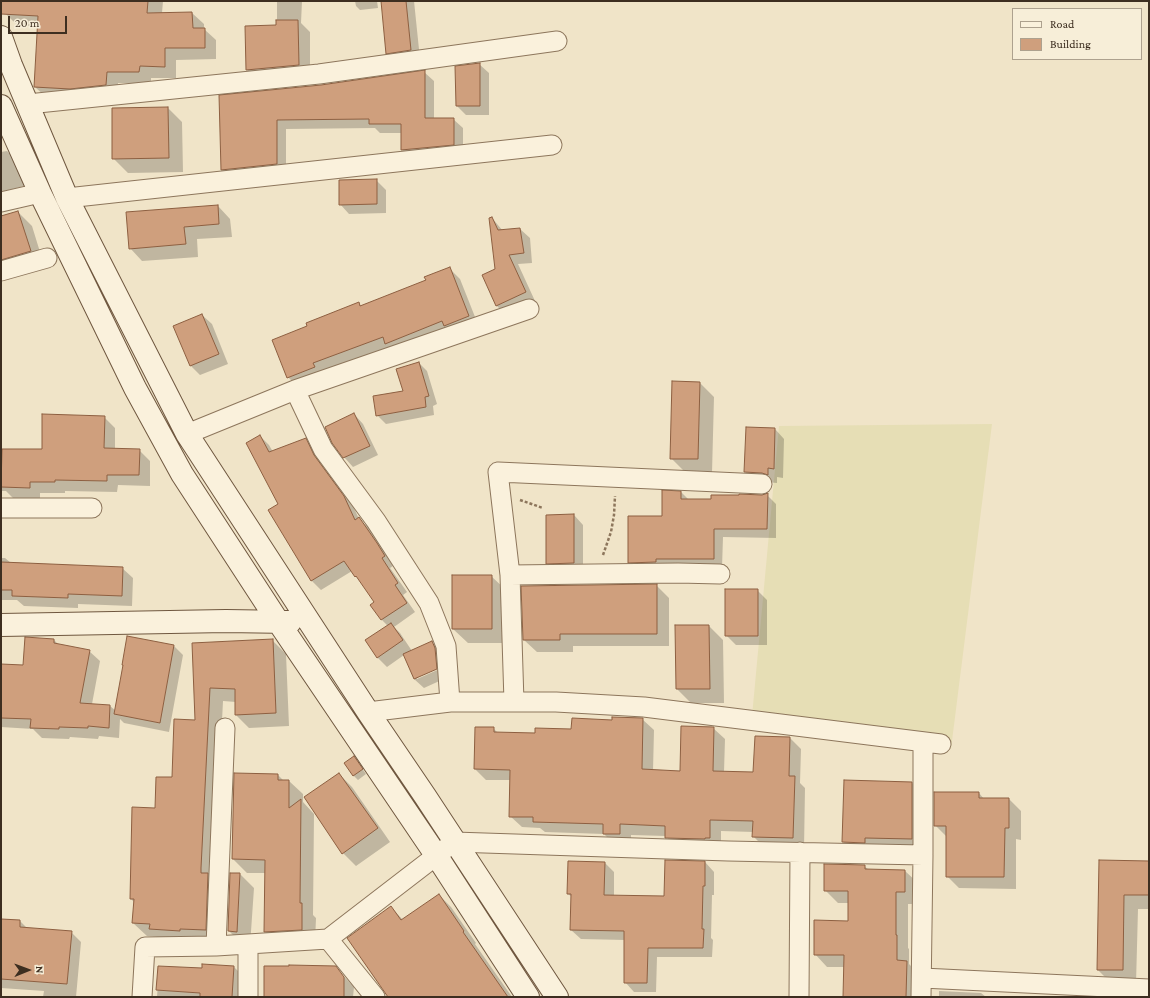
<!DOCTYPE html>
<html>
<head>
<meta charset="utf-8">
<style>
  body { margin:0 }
  #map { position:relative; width:1150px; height:998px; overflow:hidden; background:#f0e4c8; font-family:"Crimson Pro",serif }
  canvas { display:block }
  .frame { position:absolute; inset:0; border:2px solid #3d2e20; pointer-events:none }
  .legend { position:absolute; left:1012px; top:8px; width:130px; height:52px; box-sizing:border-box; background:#f7eed8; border:1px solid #ada18e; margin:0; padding:5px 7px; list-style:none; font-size:12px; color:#3d2e20 }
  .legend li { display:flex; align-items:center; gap:8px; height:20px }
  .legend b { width:20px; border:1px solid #ada18e }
  .north { position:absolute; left:8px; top:950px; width:40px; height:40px; -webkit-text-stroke:3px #f7eed8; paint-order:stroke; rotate:89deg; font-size:11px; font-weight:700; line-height:16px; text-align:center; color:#3d2e20 }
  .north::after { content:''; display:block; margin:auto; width:14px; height:18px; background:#3d2e20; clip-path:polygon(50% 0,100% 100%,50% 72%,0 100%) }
  .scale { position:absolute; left:8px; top:16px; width:59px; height:18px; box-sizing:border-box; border:2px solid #3d2e20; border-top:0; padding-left:5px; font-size:12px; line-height:14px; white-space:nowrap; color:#3d2e20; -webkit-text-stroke:3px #f7eed8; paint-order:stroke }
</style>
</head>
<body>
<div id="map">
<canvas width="1150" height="998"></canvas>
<div class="frame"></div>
<ul class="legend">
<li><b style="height:5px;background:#faf1dc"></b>Road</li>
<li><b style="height:11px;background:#cf9f7d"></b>Building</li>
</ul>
<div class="north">N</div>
<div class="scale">20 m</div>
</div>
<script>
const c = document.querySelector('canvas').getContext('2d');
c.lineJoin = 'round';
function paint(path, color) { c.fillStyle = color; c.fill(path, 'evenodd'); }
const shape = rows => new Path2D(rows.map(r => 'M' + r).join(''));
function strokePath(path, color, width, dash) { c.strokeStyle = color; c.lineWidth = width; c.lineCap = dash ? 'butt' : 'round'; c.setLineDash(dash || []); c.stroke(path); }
paint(shape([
  [992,424,951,749,751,727,779,426]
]), '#e6deb5');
paint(shape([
  [7,1,163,1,162,13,192,13,204,24,204,29,216,40,216,59,176,60,176,78,151,78,151,83,118,83,117,96,47,98,35,87,38,27,17,25,6,14],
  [277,1,302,1,301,23,310,32,310,76,258,82,247,70,246,27,277,26],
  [355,1,377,1,378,8,360,10,356,6],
  [382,1,414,1,420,59,396,63,387,53],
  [479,64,489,73,489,115,466,115,457,106],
  [424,72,434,81,434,119,453,119,463,128,463,154,412,159,402,150,402,133,380,133,375,128,286,129,286,173,231,179,222,170,220,96,321,86],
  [168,108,182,122,183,172,128,173,113,158],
  [7,151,16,160,24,186,1,192,1,152],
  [376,180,386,190,386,213,349,214,340,204],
  [218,206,230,219,232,237,197,239,198,257,142,261,130,248],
  [18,212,32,226,44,265,1,268,1,217],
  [492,218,503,231,520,229,530,238,532,263,518,264,535,301,506,315,496,305,496,270],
  [449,268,460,279,479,327,299,388,288,377,308,326,359,304,361,306,427,281],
  [202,315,212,324,228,364,200,375,191,366],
  [419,363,427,371,437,404,433,406,434,415,386,424,377,415,404,392],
  [700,383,714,397,712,473,685,472,671,458],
  [354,414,363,424,378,455,353,467,344,457],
  [104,417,115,428,115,450,139,450,150,461,150,486,118,485,117,492,65,491,65,493,40,493,40,498,13,498,6,491,1,491,1,454,43,450],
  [775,429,784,439,783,478,777,477,777,483,755,481,745,472],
  [260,436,269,445,273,452,305,439,314,448,323,466,353,506,359,519,368,527,386,553,393,566,390,568,407,592,403,595,415,612,394,627,400,633,412,651,432,642,441,652,446,678,424,688,414,679,404,655,387,667,377,657,388,626,382,620,372,605,376,602,363,584,352,571,321,590,312,581,270,511,279,505],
  [441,666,442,668,417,679,417,676],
  [681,492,689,500,712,500,767,495,776,504,776,538,723,537,722,568,638,571,629,562],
  [574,515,583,525,583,572,557,573,547,563],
  [1,558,5,558,11,563,122,568,133,578,132,606,78,604,78,608,24,606,17,600,1,600],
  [491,576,506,590,506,643,468,643,453,629],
  [656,585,669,598,669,646,573,646,573,652,537,652,524,640],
  [757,590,767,600,767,645,736,645,726,635],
  [709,626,723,640,724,703,691,703,677,689],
  [26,638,54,640,59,645,89,651,100,661,92,704,110,706,116,711,174,646,183,655,169,732,124,723,120,719,119,738,99,736,98,739,70,737,69,739,42,738,33,729,1,727,1,665,24,666],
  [272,640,286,654,289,726,249,728,236,715,236,702,223,701,214,880,219,943,164,942,158,937,147,936,133,923,134,902,131,899,156,809,173,778,196,721,193,644],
  [642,719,654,730,653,771,681,772,713,728,725,739,724,772,754,773,790,738,801,749,800,783,805,788,804,849,765,848,753,836,754,832,721,831,721,849,677,849,666,836,631,835,631,845,615,845,604,834,545,832,540,828,522,827,510,816,511,780,486,780,475,769,493,728,498,733,536,734,572,730,613,721],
  [354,757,366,774,358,780,353,775],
  [235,774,278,775,284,781,289,781,303,794,303,802,314,814,313,915,316,918,315,943,279,945,265,932,266,873,247,873,233,859],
  [339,774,352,787,390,842,356,866,343,853],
  [912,783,926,797,926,853,857,856,843,842],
  [935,793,979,793,984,799,1009,799,1021,811,1021,840,1016,839,1016,889,959,888,947,876,947,837,935,825],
  [1100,861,1149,862,1149,909,1138,909,1136,984,1112,984,1098,970],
  [705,862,714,872,714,895,712,895,711,938,713,940,712,957,657,957,656,992,634,992,625,982,625,940,581,939,571,930,572,897,568,894,605,863,614,872,614,896,665,897],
  [864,866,869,870,905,871,918,883,917,904,908,904,908,948,909,949,909,964,919,974,918,997,844,997,845,967,827,967,815,954,849,922,849,903,838,903,825,890],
  [240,874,254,888,250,946,243,945,229,931],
  [439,895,451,907,476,943,475,944,512,997,393,997,391,907,403,920],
  [1,920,20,921,27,928,71,932,81,942,76,997,43,997,44,991,1,988],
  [159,967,202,969,234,967,244,977,242,997,157,997],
  [335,967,354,987,353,997,264,997],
  [939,991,981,993,986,997,939,997]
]), '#0003');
const building = shape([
  [1,1,148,1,147,13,192,12,193,28,205,28,205,48,165,48,165,67,140,66,139,72,107,72,106,85,70,89,34,87,38,16,1,14,1,1],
  [381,1,406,1,411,50,386,54,381,1],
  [276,20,298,20,299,65,246,70,245,26,276,25,276,20],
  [480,63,480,106,456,106,455,66,480,63],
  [425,70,425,118,454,118,454,145,401,150,401,124,369,124,369,119,277,120,277,164,221,170,219,95,321,85,425,70],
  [168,107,169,158,112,159,112,108,168,107],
  [377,179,377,204,339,205,339,180,377,179],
  [218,205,219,224,184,227,186,244,129,249,126,212,218,205],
  [18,211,31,251,1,260,1,216,18,211],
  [492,217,498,230,520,228,524,253,509,255,526,292,496,306,482,275,495,269,489,218,492,217],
  [450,267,469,316,444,326,442,321,385,344,383,337,313,363,315,367,287,378,272,340,307,326,306,323,359,302,360,306,426,280,424,277,450,267],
  [202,314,219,354,190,366,173,326,202,314],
  [419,362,429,396,425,397,426,407,376,416,373,396,403,391,396,369,419,362],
  [672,381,700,382,698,459,670,459,672,381],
  [354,413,370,446,343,458,332,443,325,427,354,413],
  [42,414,105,416,104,448,140,449,139,475,107,475,107,481,55,480,55,482,30,482,30,488,1,487,2,449,42,449,42,414],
  [746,427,775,428,774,469,768,468,768,475,762,473,744,472,746,427],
  [260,435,269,452,306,438,314,455,344,496,355,520,359,517,377,543,385,556,382,558,398,583,395,585,407,603,381,620,370,605,374,602,356,576,355,577,344,561,311,581,268,510,278,504,246,443,260,435],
  [662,490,681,491,681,499,711,499,711,495,739,495,739,494,762,495,768,493,767,529,714,529,714,559,656,559,656,562,628,563,628,516,662,516,662,490],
  [574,514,574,563,546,564,546,515,574,514],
  [1,562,123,567,122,596,68,594,68,598,12,596,12,590,1,590,1,562],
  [452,575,492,575,492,629,452,629,452,575],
  [657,584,657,634,560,634,560,640,523,640,521,586,657,584],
  [725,589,758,589,758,636,725,636,725,589],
  [391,623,403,640,377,658,365,640,391,623],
  [675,625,709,625,710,689,676,689,675,625],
  [127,636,174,645,160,723,114,714,123,665,122,665,127,636],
  [25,637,54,639,54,643,90,650,80,703,110,705,109,728,88,726,88,728,59,727,59,729,30,728,31,719,1,718,1,664,23,665,25,637],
  [273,639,276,713,235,715,235,689,210,688,201,868,201,873,208,873,206,930,180,929,180,931,149,929,150,924,132,923,134,899,130,899,132,807,155,808,156,777,172,777,174,719,195,720,192,643,273,639],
  [432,641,435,648,437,669,414,679,403,654,432,641],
  [612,717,643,718,642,769,680,771,681,726,714,727,713,771,753,772,755,736,790,737,789,776,795,776,793,838,752,837,753,821,710,820,710,838,705,838,705,839,665,838,665,826,620,824,620,834,603,834,603,824,533,822,533,817,509,817,510,770,474,769,475,727,494,727,494,732,535,733,535,728,571,729,572,718,612,720,612,717],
  [354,756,363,769,353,776,344,763,354,756],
  [234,773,278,774,278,780,289,780,289,808,301,799,300,903,302,903,302,930,264,932,265,860,232,859,234,773],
  [339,773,378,828,342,854,304,797,339,773],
  [844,780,912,782,912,839,865,838,865,843,842,842,844,780],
  [934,792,979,792,979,798,1009,798,1009,828,1005,828,1004,877,946,877,946,826,934,826,934,792],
  [665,860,705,861,705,886,703,886,702,929,704,929,703,948,648,948,647,983,624,983,624,931,570,930,571,894,567,894,568,861,605,862,604,895,664,896,665,860],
  [1099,860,1149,861,1149,895,1124,895,1123,970,1097,970,1099,860],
  [824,864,865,865,865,869,905,870,905,892,896,892,896,935,897,935,897,960,907,961,906,997,843,997,844,955,814,955,814,920,848,921,848,891,824,891,824,864],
  [230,873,240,873,237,932,228,931,230,873],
  [439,894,464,931,463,932,508,997,388,997,347,938,391,906,401,920,439,894],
  [1,919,20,920,20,927,72,931,67,984,1,979,1,919],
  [202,964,234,966,232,997,200,997,200,993,156,990,158,966,202,968,202,964],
  [289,965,336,966,344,977,344,997,264,997,264,966,289,966,289,965]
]);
paint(building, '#cf9f7d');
strokePath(building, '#8d5f41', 1);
const minor = shape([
  [28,104,319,74,557,41],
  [67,198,552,145],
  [1,202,40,193],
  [1,271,47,258],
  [295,390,323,449,376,521,429,603,446,646,450,702,368,712],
  [187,434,295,390,529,309],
  [1,508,92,508],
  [510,575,678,573,720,574],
  [450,702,556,702,644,707,941,744],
  [514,702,510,575,498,472,762,484],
  [225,728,216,946,328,939,375,997],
  [328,939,454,842,728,851,923,855],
  [922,978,1149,989],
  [142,997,145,947,216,946],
  [248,997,248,945],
  [799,997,800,852],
  [921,997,923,855,923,742]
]);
const secondary = shape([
  [1,37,11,65,67,198,187,434,368,712,425,796,557,997],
  [1,106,40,193,135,388,182,474,279,623,436,855,528,997],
  [1,625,226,621,290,622]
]);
strokePath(minor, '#8d765c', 21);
strokePath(secondary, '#6f573f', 24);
strokePath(shape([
  [520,500,543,508],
  [603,555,611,532,614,515,615,496]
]), '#8d765c', 2.5, [3, 2]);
strokePath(minor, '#faf1dc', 19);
strokePath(secondary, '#faf1dc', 22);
</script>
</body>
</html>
